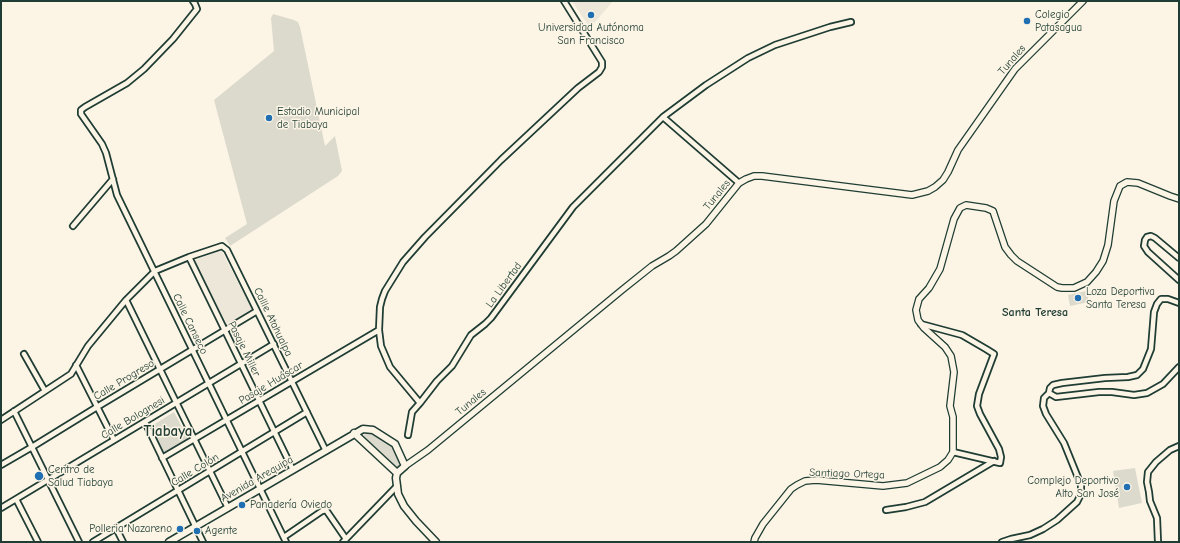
<!DOCTYPE html>
<html>
<head>
<meta charset="utf-8">
<style>
  body { margin:0 }
  #map { position:relative; width:1180px; height:543px; overflow:hidden; background:#fcf5e5; font-family:"Comic Neue",sans-serif }
  canvas { display:block }
  .frame { position:absolute; inset:0; border:2px solid #1f3d34; pointer-events:none }
</style>
</head>
<body>
<div id="map">
<canvas width="1180" height="543"></canvas>
<div class="frame"></div>
</div>
<script>
const c = document.querySelector('canvas').getContext('2d');
c.lineJoin = 'round';
function paint(path, color) { c.fillStyle = color; c.fill(path, 'evenodd'); }
const shape = rows => new Path2D(rows.map(r => 'M' + r).join(''));
function strokePath(path, color, width, dash) { c.strokeStyle = color; c.lineWidth = width; c.lineCap = dash ? 'butt' : 'round'; c.setLineDash(dash || []); c.stroke(path); }
function drawText(font, color, halo, rows, align = 'center') {
  c.font = font + ' "Comic Neue",sans-serif'; c.lineWidth = 3; c.setLineDash([]); c.textBaseline = 'middle'; c.strokeStyle = halo; c.fillStyle = color; for (const [text, x, y, turn = 0] of rows) {
    c.save(); c.translate(x, y); c.rotate((+turn || 0) * Math.PI / 180); c.textAlign = isNaN(turn) ? turn : align; if (halo) c.strokeText(text, 0, 0); c.fillText(text, 0, 0); c.restore();
  }
}
paint(shape([
  [572,1,613,1,590,28],
  [221,250,252,309,226,326,192,261]
]), '#ece7d8');
paint(shape([
  [273,14,294,20,298,22,300,27,325,146,335,136,342,171,338,176,230,246,225,238,247,224,214,100,274,51,271,18],
  [1086,291,1089,302,1070,306,1068,295],
  [174,412,188,439,162,455,148,428],
  [367,431,370,431,391,443,402,463,400,466,397,467,395,466,365,437,364,435],
  [1135,468,1142,503,1119,508,1113,471]
]), '#dcdacc');
const minor = shape([
  [193,1,195,4,197,9,173,39,144,69,127,83,85,107,81,110,81,114,102,144,106,153,117,195,286,542],
  [663,117,739,183],
  [73,226,113,179],
  [189,257,293,470],
  [1179,258,1155,238,1151,236,1147,237,1145,240,1144,246,1148,252,1179,280],
  [126,300,228,508],
  [1179,303,1168,299,1161,299,1157,304,1154,312,1151,349,1143,369,1137,375,1128,377,1105,378,1062,383,1053,385,1050,388,1049,393,1056,397,1099,392,1112,392,1134,395,1147,393,1163,384,1179,367],
  [921,324,962,335,986,349,994,354,979,394,977,406,980,414,999,449,1001,457,1000,463,953,452],
  [379,330,381,346,390,367,420,403,437,381,452,366,471,335,485,324,491,318,573,207,663,117,706,85,748,58,775,45,830,27,851,22],
  [24,354,45,391],
  [76,365,114,440],
  [14,411,79,542],
  [1,420,71,374,88,346,126,300,155,271,189,257,222,246,227,250,326,451],
  [145,422,203,542],
  [408,435,412,412,420,403],
  [162,458,379,330,380,307,382,299,385,291,403,262,425,237,501,160,578,88,599,72,602,67,602,62,564,1],
  [1,465,32,447,97,407,257,311],
  [16,499,38,542],
  [1,508,274,344],
  [886,510,906,507,925,502,994,461],
  [116,528,123,542],
  [284,537,322,511,326,510,346,539],
  [93,542,307,412],
  [343,542,397,486],
  [1002,542,1011,539,1030,535,1043,529,1057,520,1077,502,1081,494,1081,485,1064,443,1046,414,1043,406,1044,398,1049,393],
  [1158,542,1157,518,1150,501,1149,492,1147,482,1148,472,1156,462,1170,450,1179,446]
]);
const tertiary = shape([
  [405,466,428,450,622,290,652,266,669,256,676,251,706,224,739,183,746,179,754,176,762,176,912,195,928,191,935,187,943,180,948,172,958,150,1015,69,1083,1],
  [754,542,755,538,763,524,791,489,797,485,805,481,816,480,883,486,907,483,940,467,948,460,953,452,953,417,950,406,954,372,951,356,945,347,924,328,918,320,916,310,919,299,929,288,940,269,954,219,960,208,966,205,986,208,993,211,1005,247,1011,255,1017,261,1057,287,1062,288,1074,288,1087,282,1096,272,1103,261,1108,245,1114,201,1120,186,1127,182,1138,183,1170,196,1179,199]
]);
const secondary = shape([
  [354,433,397,473],
  [397,473,396,478,398,494,404,506,416,521,436,542],
  [169,542,363,429,373,430,395,444,405,466,397,473]
]);
strokePath(minor, '#1f3d34', 8);
strokePath(tertiary, '#1f3d34', 8);
strokePath(secondary, '#1f3d34', 9);
strokePath(minor, '#fcf5e5', 4.5);
strokePath(tertiary, '#fcf5e5', 5.5);
strokePath(secondary, '#fcf5e5', 6);
for (const [x, y, r, color] of [
  [591,15,4,"#1f6fb2"],
  [1027,21,4,"#1f6fb2"],
  [269,118,4,"#1f6fb2"],
  [1078,298,4,"#1f6fb2"],
  [39,476,5,"#1f6fb2"],
  [1127,487,4,"#1f6fb2"],
  [242,505,4,"#1f6fb2"],
  [180,529,4,"#1f6fb2"],
  [197,531,4,"#1f6fb2"]
]) { const dot = new Path2D(); dot.arc(x, y, r, 0, 2 * Math.PI); c.fillStyle = color; c.fill(dot); strokePath(dot, '#fcf5e5', 1.5); }
drawText('11px', '#1f3d34', '#fcf5e5', [
  ["Colegio",1035,15],
  ["Patasagua",1035,28],
  ["Universidad Autónoma",591,28,"center"],
  ["San Francisco",591,41,"center"],
  ["Estadio Municipal",277,112],
  ["de Tiabaya",277,125],
  ["Loza Deportiva",1086,292],
  ["Santa Teresa",1086,305],
  ["Centro de",48,470],
  ["Salud Tiabaya",48,483],
  ["Complejo Deportivo",1119,481,"right"],
  ["Alto San José",1119,494,"right"],
  ["Panadería Oviedo",250,505],
  ["Polleria Nazareno",172,529,"right"],
  ["Agente",205,531]
], 'left');
drawText('11px', '#1f3d34', '#fcf5e5', [
  ["Tunales",1012,60,-49],
  ["Tunales",717,195,-51],
  ["La Libertad",504,285,-54],
  ["Callle Atahualpa",273,322,64],
  ["Calle Canseco",190,324,64],
  ["Pasaje Miller",244,349,64],
  ["Calle Progreso",124,380,-31],
  ["Pasaje Huáscar",271,383,-31],
  ["Tunales",471,402,-40],
  ["Calle Bolognesi",133,418,-31],
  ["Calle Colón",195,470,-31],
  ["Santiago Ortega",847,474,2],
  ["Avenida Arequipa",257,479,-30]
]);
drawText('bold 12px', '#1f3d34', '#fcf5e5', [
  ["Santa Teresa",1035,313]
]);
drawText('bold 15px', '#1f3d34', '#fcf5e5', [
  ["Tiabaya",168,432]
]);
</script>
</body>
</html>
